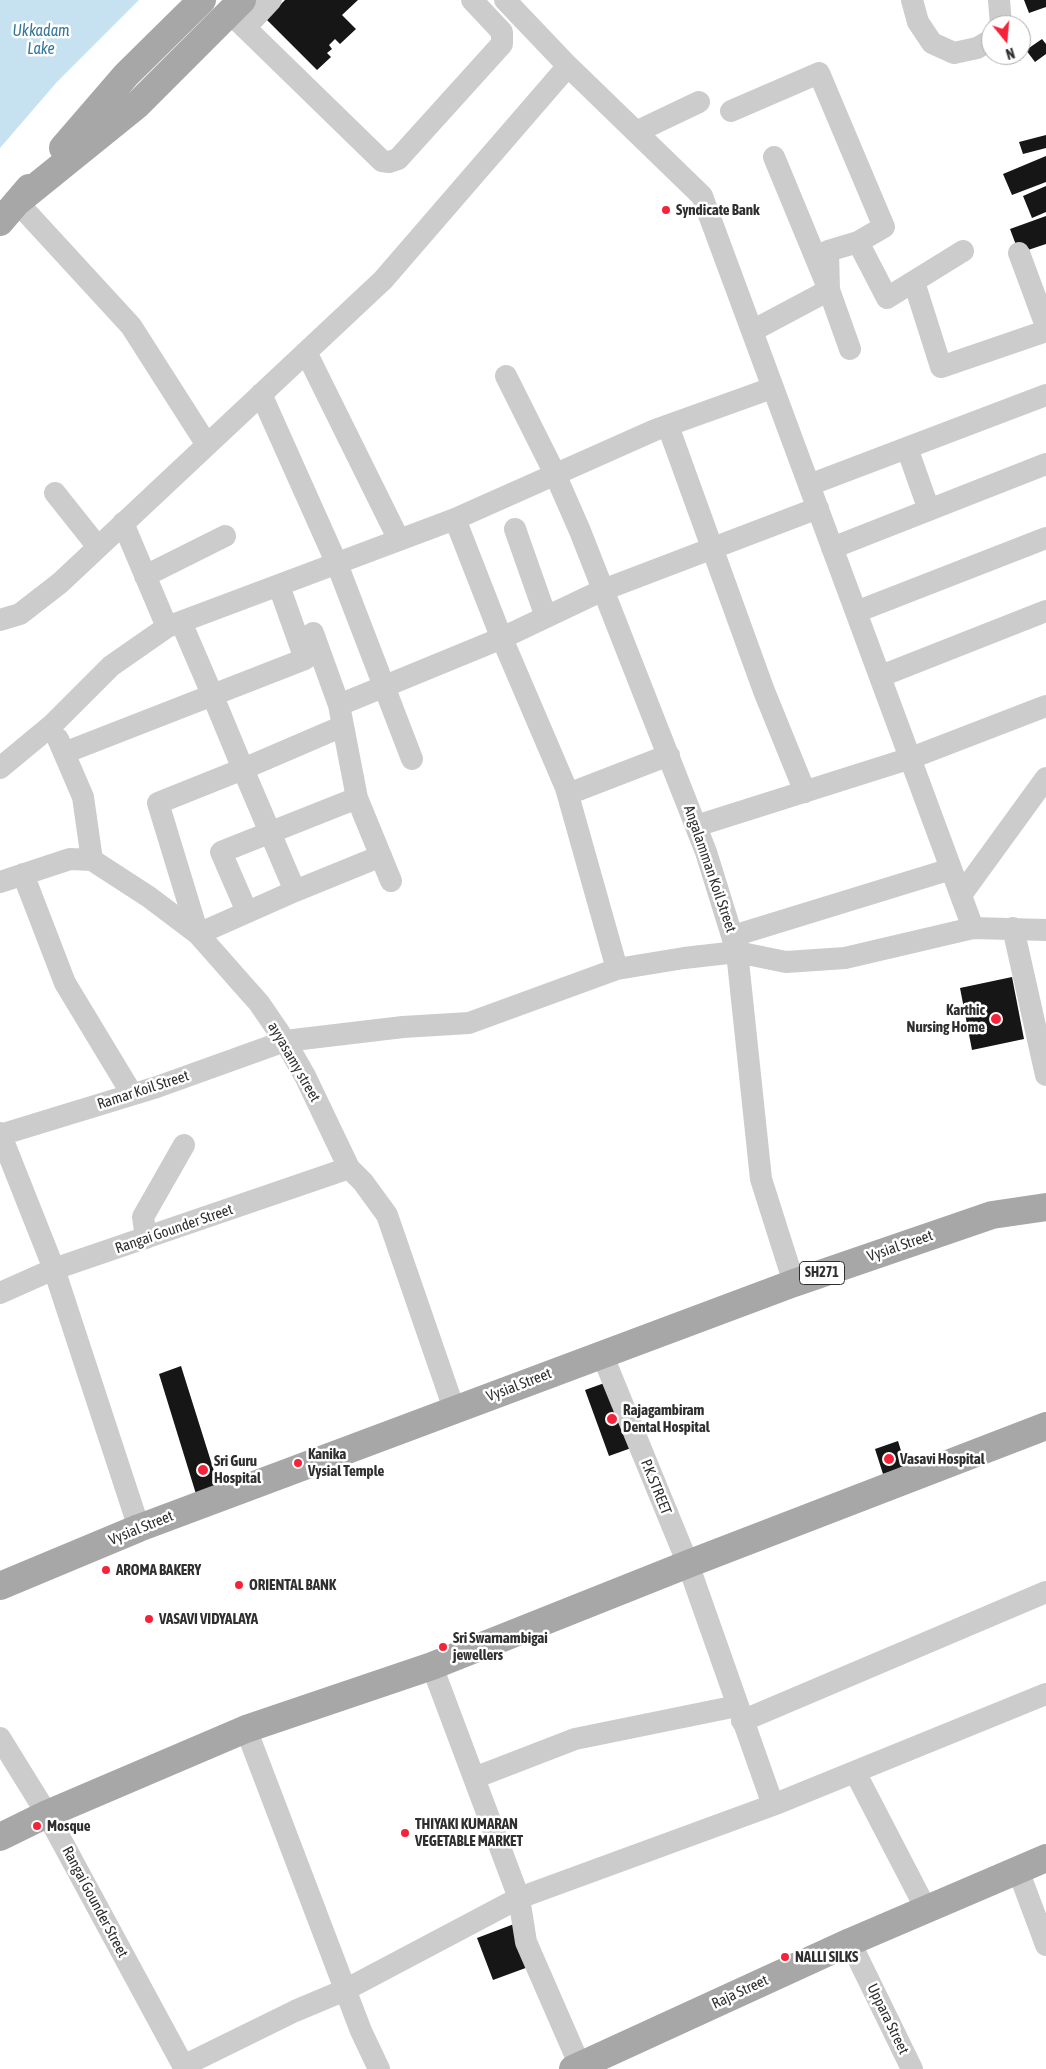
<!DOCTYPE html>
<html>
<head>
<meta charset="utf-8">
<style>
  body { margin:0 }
  #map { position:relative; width:1046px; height:2069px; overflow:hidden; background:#fff; font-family:"Asap Condensed",sans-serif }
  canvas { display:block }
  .north { position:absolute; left:981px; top:15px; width:50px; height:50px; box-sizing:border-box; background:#fff; border:1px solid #acacac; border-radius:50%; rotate:163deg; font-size:14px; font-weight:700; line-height:20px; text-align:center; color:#2f2f2f }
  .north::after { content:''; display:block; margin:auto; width:18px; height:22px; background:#f52339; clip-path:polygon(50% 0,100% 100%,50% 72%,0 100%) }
</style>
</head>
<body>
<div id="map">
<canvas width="1046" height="2069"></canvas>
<div class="north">N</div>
</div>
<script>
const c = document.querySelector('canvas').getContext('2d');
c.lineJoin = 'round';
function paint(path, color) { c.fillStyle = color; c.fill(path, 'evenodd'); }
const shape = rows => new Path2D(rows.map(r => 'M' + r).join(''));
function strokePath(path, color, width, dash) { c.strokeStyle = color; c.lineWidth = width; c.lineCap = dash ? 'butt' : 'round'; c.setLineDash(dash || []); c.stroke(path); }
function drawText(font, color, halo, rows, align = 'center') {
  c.font = font + ' "Asap Condensed",sans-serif'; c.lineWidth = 5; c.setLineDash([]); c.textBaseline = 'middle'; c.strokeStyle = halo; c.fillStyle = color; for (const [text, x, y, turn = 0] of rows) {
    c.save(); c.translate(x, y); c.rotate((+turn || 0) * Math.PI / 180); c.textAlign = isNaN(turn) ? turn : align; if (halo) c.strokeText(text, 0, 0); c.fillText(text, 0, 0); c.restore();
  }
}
paint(shape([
  [0,0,139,0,56,83,0,148]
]), '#c6e1ef');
paint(shape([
  [285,0,358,0,342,15,356,29,340,44,335,39,329,45,332,49,327,53,331,57,317,70,266,19],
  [1024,0,1046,0,1046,7,1029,13],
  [1042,39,1046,44,1046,54,1035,62,1026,50],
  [1046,135,1046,148,1023,154,1019,142],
  [1046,156,1046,182,1012,195,1003,174],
  [1046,186,1046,212,1032,218,1023,196],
  [1046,216,1046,244,1019,253,1010,229],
  [1012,977,1024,1039,972,1050,960,988],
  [181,1366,219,1487,196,1494,159,1374],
  [610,1381,634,1447,609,1456,585,1390],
  [898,1441,906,1467,883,1474,875,1449],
  [514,1924,531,1966,493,1980,477,1938]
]), '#161616');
strokePath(shape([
  [505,0,568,66,702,196,973,928],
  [912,0,918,22,932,43,954,53,977,48,991,40],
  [999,0,1001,25],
  [229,12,382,161,389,162,398,159,502,44,502,32,472,0],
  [245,28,271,0],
  [731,111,819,73,884,227,858,242],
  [636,132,699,102],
  [774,157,829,290,850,349],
  [17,202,131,326,207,445],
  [1019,253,1046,326],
  [914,282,941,367,1046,331],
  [752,331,829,290,828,251,858,242,887,298,963,251],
  [306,352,399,540],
  [506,376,555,474,580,531,706,852,737,952,761,1179,794,1283],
  [261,394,337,564,412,759],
  [668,426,764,691,805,792],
  [907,448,929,510],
  [809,485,1046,395],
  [55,493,98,547],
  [455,519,498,629,566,788,617,969],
  [123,523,167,627],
  [515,529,546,617],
  [832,548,1046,464],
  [145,576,225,536],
  [856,612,1046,538],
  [0,620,20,614,60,583,383,280,568,66],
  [181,622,212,694,243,769,295,891,198,934,158,803,243,769,343,726],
  [313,633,339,705,357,798,391,881],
  [881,676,1046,611],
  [339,705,502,638,603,590,818,508],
  [58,739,83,797,92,860],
  [64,753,305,659,279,586],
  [0,768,52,725,111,666,167,627,455,519,655,430,772,388],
  [568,794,669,755],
  [696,826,911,758,1046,706],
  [23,874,65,983,132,1094],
  [0,882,70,859,92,860,149,897,198,934,243,985,259,1003,285,1041,305,1076,349,1168,363,1182,387,1215,454,1409],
  [295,891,381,856],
  [961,895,1046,778],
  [247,912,221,852,357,798],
  [1013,928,1046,1075],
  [733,936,951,869],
  [0,1133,54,1269,139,1528],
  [0,1135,157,1087,285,1041,403,1027,469,1023,617,969,684,958,737,952,786,962,845,958,973,928,1046,930],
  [146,1238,143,1217,184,1145],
  [0,1293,54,1269,349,1168],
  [602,1354,688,1564,773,1805],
  [432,1666,519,1898,526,1942,580,2066],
  [742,1721,1046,1592],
  [246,1729,361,2031,379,2069],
  [0,1738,47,1814,185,2069],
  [855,1772,926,1909],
  [474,1778,575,1739,737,1706],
  [1018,1870,1046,1945],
  [850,1942,912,2069],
  [183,2066,295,2011,345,1990,519,1898,773,1805,1046,1694]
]), '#ccc', 22);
strokePath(shape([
  [63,148,126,75,202,0],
  [17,202,137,105,242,0],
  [0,222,29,188],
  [0,1586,139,1528,794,1283,992,1215,1046,1207],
  [0,1837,47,1814,246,1729,432,1666,688,1564,1046,1426],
  [573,2069,850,1942,1046,1858]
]), '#a7a7a7', 28);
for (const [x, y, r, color] of [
  [666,210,5,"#f52339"],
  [996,1019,6,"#f52339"],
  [612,1419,6,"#f52339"],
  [889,1459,6,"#f52339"],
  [298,1463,5,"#f52339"],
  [203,1470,6,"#f52339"],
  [106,1570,5,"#f52339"],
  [239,1585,5,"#f52339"],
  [149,1619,5,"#f52339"],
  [443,1647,5,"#f52339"],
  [37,1826,5,"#f52339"],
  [405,1833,5,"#f52339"],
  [785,1957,5,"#f52339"]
]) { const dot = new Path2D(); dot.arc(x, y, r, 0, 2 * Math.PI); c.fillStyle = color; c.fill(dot); strokePath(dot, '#fff', 2); }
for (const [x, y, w] of [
  [822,1273,45]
]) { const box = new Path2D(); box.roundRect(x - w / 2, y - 11.5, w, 23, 4); c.fillStyle = '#fff'; c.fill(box); strokePath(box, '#2f2f2f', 1); }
drawText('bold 14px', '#2f2f2f', null, [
  ["SH271",822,1273]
]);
drawText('bold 15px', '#2f2f2f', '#fff', [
  ["Syndicate Bank",676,210],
  ["Karthic",985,1010,"right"],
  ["Nursing Home",985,1027,"right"],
  ["Rajagambiram",623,1410],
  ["Dental Hospital",623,1427],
  ["Kanika",308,1454],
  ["Vysial Temple",308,1471],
  ["Vasavi Hospital",900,1459],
  ["Sri Guru",214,1461],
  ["Hospital",214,1478],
  ["AROMA BAKERY",116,1570],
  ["ORIENTAL BANK",249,1585],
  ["VASAVI VIDYALAYA",159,1619],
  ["Sri Swarnambigai",453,1638],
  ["jewellers",453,1655],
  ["THIYAKI KUMARAN",415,1824],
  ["VEGETABLE MARKET",415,1841],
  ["Mosque",47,1826],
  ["NALLI SILKS",795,1957]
], 'left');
drawText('15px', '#2f2f2f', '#fff', [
  ["Angalamman Koil Street",710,869,71],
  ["ayyasamy street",294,1062,60],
  ["Ramar Koil Street",143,1090,-18],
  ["Rangai Gounder Street",174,1229,-19],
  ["Vysial Street",900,1246,-19],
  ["Vysial Street",519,1385,-21],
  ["P.K.STREET",656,1487,68],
  ["Vysial Street",141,1528,-22],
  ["Rangai Gounder Street",95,1902,62],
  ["Raja Street",740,1992,-25],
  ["Uppara Street",888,2019,64]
]);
drawText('italic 16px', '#357699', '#fff', [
  ["Ukkadam",41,31],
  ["Lake",41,49]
]);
</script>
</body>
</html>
